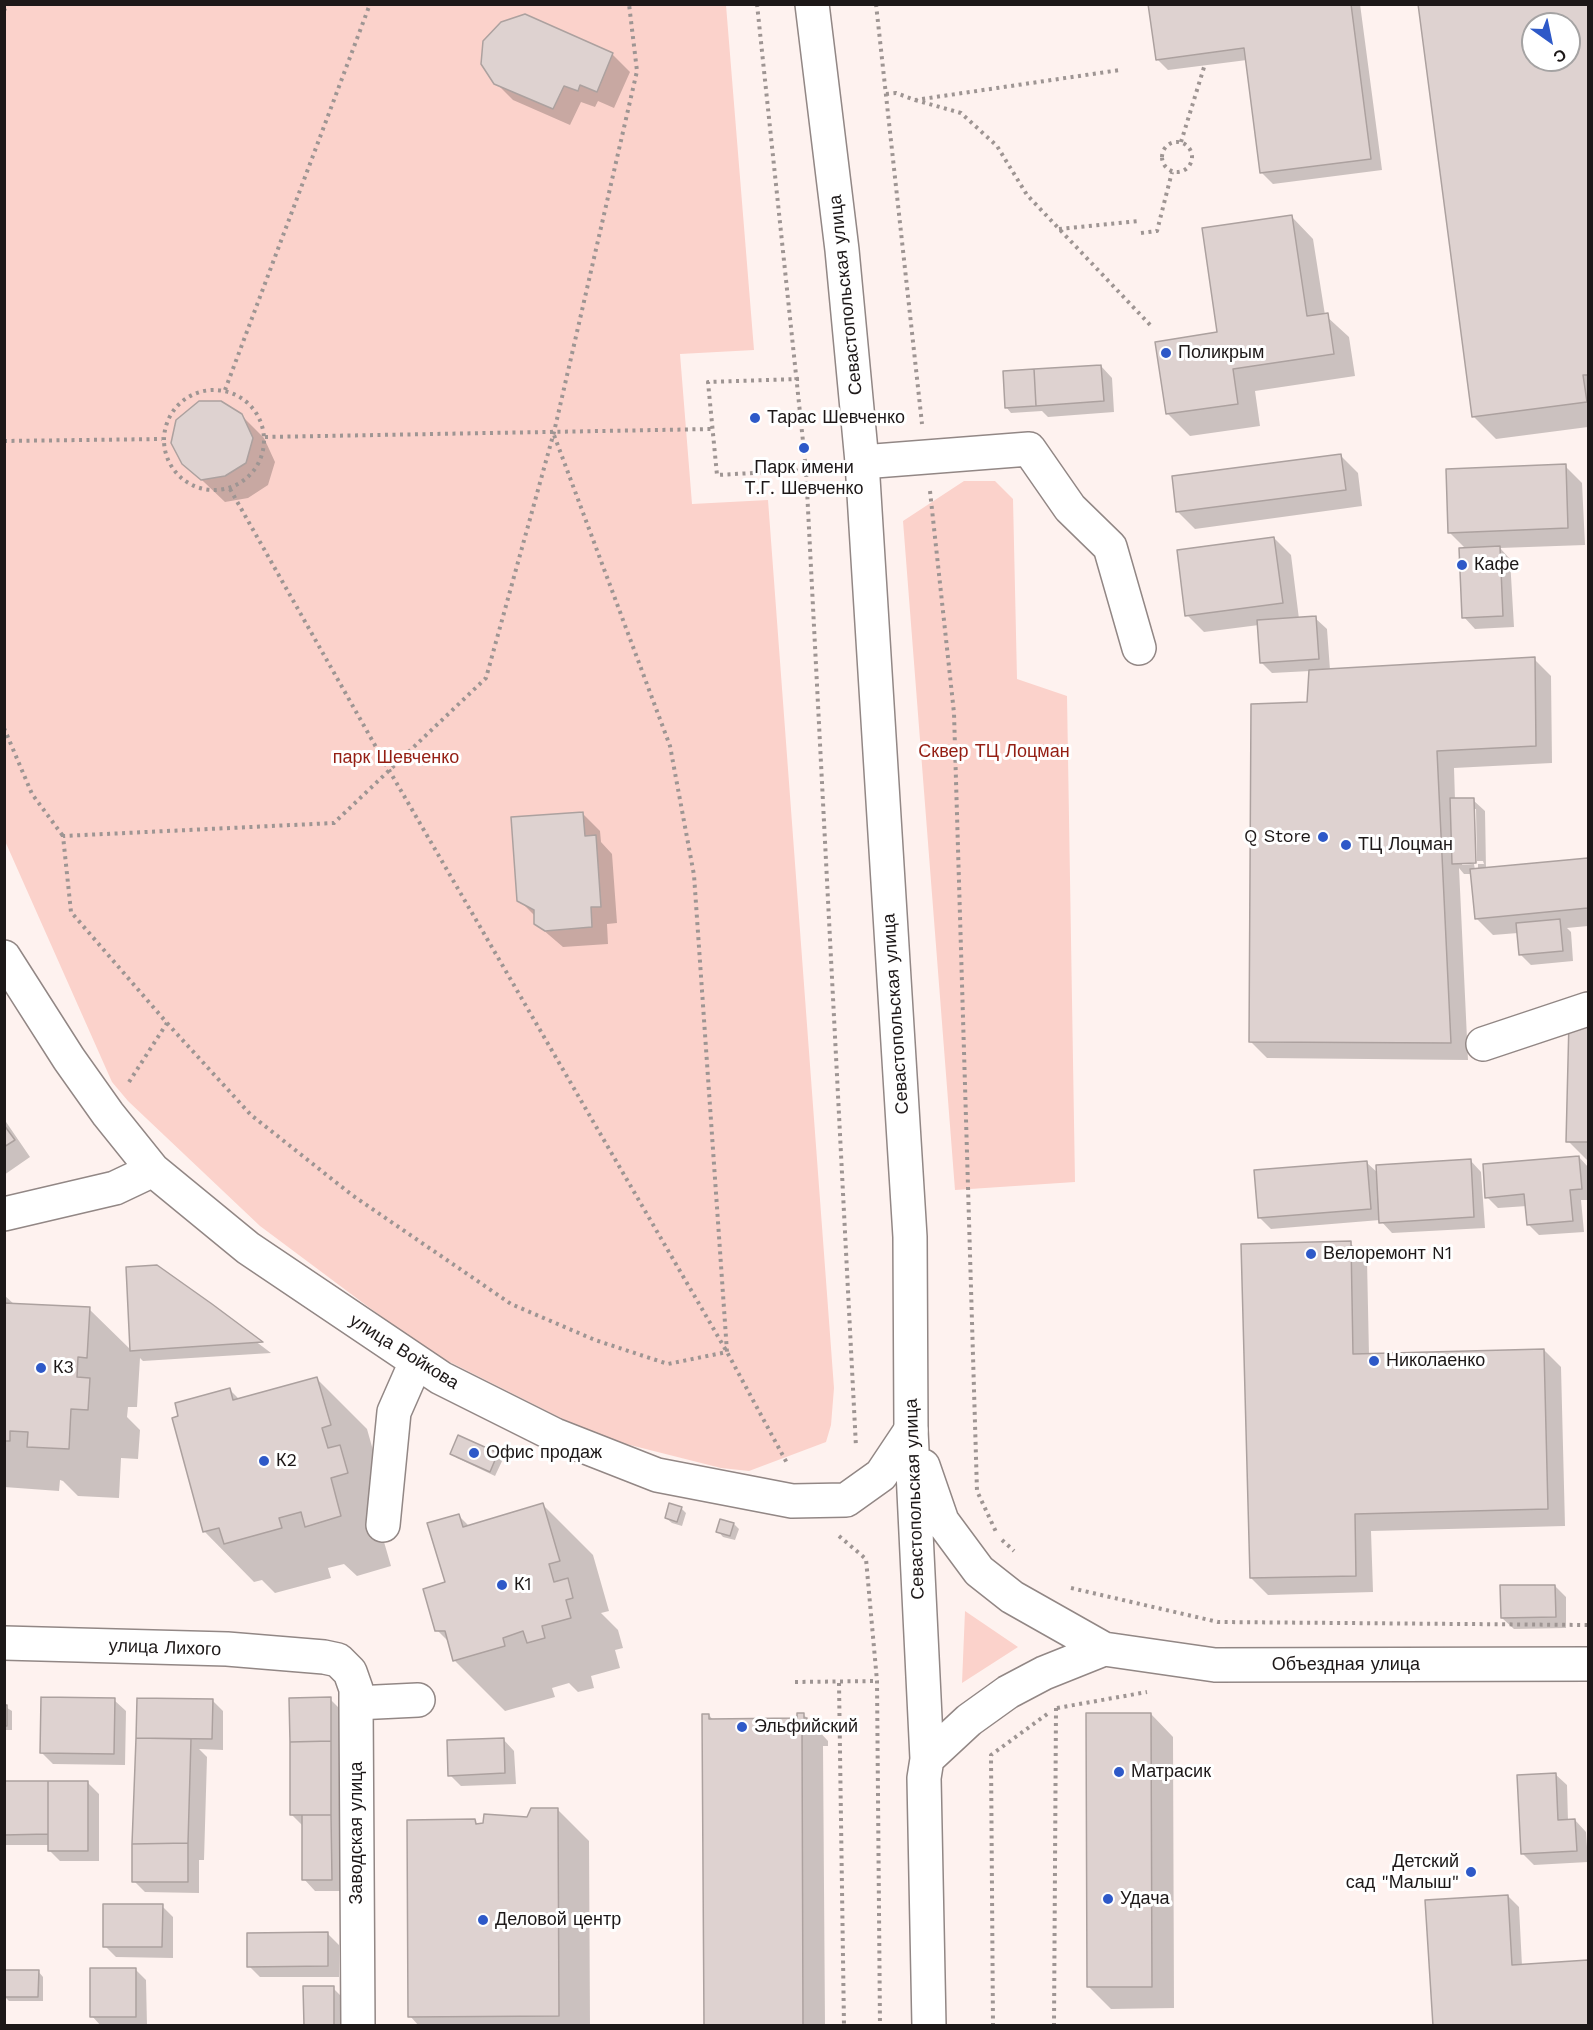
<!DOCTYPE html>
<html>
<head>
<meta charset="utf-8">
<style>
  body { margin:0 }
  #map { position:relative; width:1593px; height:2030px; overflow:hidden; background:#fef2ef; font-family:"Work Sans",sans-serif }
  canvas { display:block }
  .frame { position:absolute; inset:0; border:6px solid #1d1818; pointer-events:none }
  .north { position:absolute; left:1521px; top:12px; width:60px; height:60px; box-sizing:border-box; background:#fff; border:2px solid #a5a3a3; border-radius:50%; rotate:147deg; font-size:16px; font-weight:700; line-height:24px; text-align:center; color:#1d1818 }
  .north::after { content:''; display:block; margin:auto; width:21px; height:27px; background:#2e59c8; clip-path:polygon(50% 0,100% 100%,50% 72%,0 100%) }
</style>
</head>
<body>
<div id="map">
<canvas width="1593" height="2030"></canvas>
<div class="frame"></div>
<div class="north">С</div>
</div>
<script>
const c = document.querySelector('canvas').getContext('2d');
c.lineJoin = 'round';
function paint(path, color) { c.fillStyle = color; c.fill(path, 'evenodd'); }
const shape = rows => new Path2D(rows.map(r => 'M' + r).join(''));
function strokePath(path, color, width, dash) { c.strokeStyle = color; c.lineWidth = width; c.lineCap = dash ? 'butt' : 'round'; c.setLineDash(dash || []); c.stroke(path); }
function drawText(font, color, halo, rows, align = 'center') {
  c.font = font + ' "Work Sans",sans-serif'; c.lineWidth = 6; c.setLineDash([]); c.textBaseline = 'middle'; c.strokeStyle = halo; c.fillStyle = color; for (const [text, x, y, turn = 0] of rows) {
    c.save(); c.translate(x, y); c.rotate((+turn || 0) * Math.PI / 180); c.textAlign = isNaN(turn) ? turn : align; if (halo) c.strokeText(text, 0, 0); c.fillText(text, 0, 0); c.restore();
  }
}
paint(shape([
  [4,5,726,5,754,350,680,354,692,504,768,500,834,1388,831,1425,826,1442,749,1471,721,1468,618,1442,573,1424,426,1350,260,1226,128,1101,112,1082,5,841],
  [964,481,995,481,1013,499,1017,679,1067,696,1075,1182,955,1190,903,521],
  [965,1611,1018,1647,962,1683]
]), '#fbd2cb');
paint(shape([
  [1150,4,1360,4,1382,170,1273,184,1262,173,1247,60,1168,70,1157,59],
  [1419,4,1588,4,1588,427,1496,439,1474,417],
  [1533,24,1569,24,1569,60,1533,60],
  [525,16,613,55,630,72,614,108,598,101,595,107,581,102,570,125,513,100,496,83],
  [1291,216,1313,239,1325,315,1349,337,1355,376,1255,391,1260,426,1190,436,1167,413],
  [1101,366,1112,378,1114,412,1048,417,1042,411,1011,413,1006,407],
  [241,415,264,438,275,462,268,485,248,498,225,502,184,463],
  [1341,456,1358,473,1362,506,1195,529,1178,512],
  [1565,466,1582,483,1585,545,1500,548,1510,559,1514,627,1475,629,1464,617,1466,549,1450,533],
  [1274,538,1291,555,1299,619,1315,618,1327,629,1330,670,1534,659,1551,676,1552,763,1454,768,1455,800,1473,800,1485,811,1486,869,1588,859,1588,926,1567,928,1571,932,1573,961,1531,965,1520,954,1518,933,1493,935,1476,918,1472,874,1464,874,1459,868,1468,1060,1267,1058,1250,1041,1308,704,1310,671,1272,673,1261,662,1259,625,1204,632,1187,615],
  [1473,809,1476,809,1477,861,1483,861,1484,864,1478,864,1478,870,1475,870,1474,864,1462,865],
  [583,814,600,831,601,842,612,854,617,923,607,924,608,944,563,947,535,923,536,917,519,900],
  [1588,1023,1588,1161,1568,1141],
  [4,1119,30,1157,4,1175],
  [1579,1157,1588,1167,1588,1200,1581,1200,1584,1232,1539,1235,1528,1224,1527,1206,1498,1208,1487,1197],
  [1470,1160,1481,1172,1485,1228,1392,1233,1380,1220,1271,1229,1260,1218,1367,1163,1378,1173],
  [1350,1243,1367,1260,1369,1355,1544,1350,1561,1367,1565,1526,1371,1531,1373,1592,1268,1595,1251,1578],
  [156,1266,271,1353,143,1361,140,1358,137,1407,128,1407,127,1417,140,1430,138,1459,121,1458,119,1498,78,1496,63,1481,60,1480,59,1491,4,1487,4,1295,15,1305,89,1309,132,1351,127,1268],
  [317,1379,367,1429,380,1475,380,1528,391,1566,357,1576,344,1564,328,1568,331,1578,275,1593,262,1580,254,1582,204,1531,229,1389,240,1400],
  [451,1453,497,1454,503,1459,495,1476,457,1458],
  [543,1505,593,1555,609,1611,601,1613,618,1630,623,1648,615,1650,620,1668,591,1676,594,1688,578,1692,569,1683,552,1688,555,1697,505,1711,455,1661,450,1643,437,1630,458,1515,470,1527],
  [681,1508,686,1513,682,1526,672,1523,666,1518],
  [721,1521,734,1524,739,1529,735,1540,723,1537,718,1531],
  [1555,1586,1566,1597,1566,1628,1514,1629,1502,1618],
  [330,1699,341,1710,343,1891,315,1891,304,1879,303,1826,292,1815],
  [114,1700,126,1711,125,1765,53,1764,42,1753],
  [138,1700,212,1700,223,1711,223,1750,199,1749,207,1757,204,1860,199,1860,199,1893,145,1892,134,1881],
  [4,1706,12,1711,12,1730,4,1730],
  [803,1714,828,1741,828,1746,823,1746,825,2026,706,2026,709,1715,713,1720,799,1719],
  [1151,1714,1173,1737,1174,2008,1111,2009,1088,1986],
  [503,1739,514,1751,516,1784,461,1786,450,1775],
  [1555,1774,1567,1785,1568,1821,1575,1820,1586,1832,1588,1862,1534,1865,1523,1854],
  [4,1783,88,1783,99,1794,99,1861,60,1861,49,1850,49,1845,4,1845],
  [557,1809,589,1841,590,2026,419,2026,410,2016,474,1821,479,1825,528,1819],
  [1508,1896,1519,1907,1522,1966,1588,1961,1588,2026,1434,2026],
  [162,1906,173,1917,173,1958,116,1957,105,1946],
  [328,1934,339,1945,339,1977,260,1977,249,1966],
  [135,1969,146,1980,147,2026,101,2026,92,2016],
  [38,1971,43,1977,43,2001,9,2001,4,1996],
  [333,1988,344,1999,345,2026,305,2026]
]), '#0003');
const building = shape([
  [1148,4,1351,4,1371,159,1260,173,1244,48,1156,60,1148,4],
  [1418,4,1588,4,1588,375,1583,375,1587,402,1472,417,1418,4],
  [1533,24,1569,24,1569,60,1533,60,1533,24],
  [525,14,613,53,597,92,580,85,578,91,564,86,553,109,494,84,481,64,483,41,501,22,525,14],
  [1292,215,1307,316,1328,313,1334,354,1233,369,1238,404,1166,414,1155,342,1217,332,1202,228,1292,215],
  [1101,365,1104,401,1036,406,1034,369,1101,365],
  [1034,369,1036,406,1005,408,1003,371,1034,369],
  [199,401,221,401,242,414,253,438,246,463,225,476,201,480,182,464,171,443,176,420,199,401],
  [1341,454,1346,490,1176,512,1172,476,1341,454],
  [1566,464,1568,528,1448,533,1446,469,1566,464],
  [1274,537,1283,603,1185,616,1177,550,1274,537],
  [1500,546,1503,616,1462,618,1459,548,1500,546],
  [1316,616,1319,659,1260,663,1257,620,1316,616],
  [1535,657,1536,746,1437,751,1451,1043,1249,1042,1251,704,1307,702,1309,670,1535,657],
  [1450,798,1474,798,1476,863,1452,864,1450,798],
  [583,812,585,836,596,835,601,907,591,907,592,927,545,931,534,924,534,910,517,901,511,817,583,812],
  [1588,858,1588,908,1475,919,1470,869,1588,858],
  [1560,919,1563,951,1519,955,1516,923,1560,919],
  [1569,1021,1588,1022,1588,1142,1566,1142,1569,1021],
  [4,1125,15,1140,4,1147,4,1125],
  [1579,1156,1582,1189,1570,1190,1573,1221,1527,1225,1524,1194,1485,1198,1483,1164,1579,1156],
  [1471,1159,1474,1217,1379,1223,1376,1165,1471,1159],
  [1367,1161,1371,1209,1258,1218,1254,1170,1367,1161],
  [1351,1241,1353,1354,1544,1349,1548,1509,1355,1514,1356,1576,1250,1578,1241,1244,1351,1241],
  [157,1265,212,1304,263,1342,130,1351,126,1267,157,1265],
  [4,1303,90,1307,87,1358,78,1357,77,1377,90,1378,88,1410,71,1409,69,1449,27,1447,28,1432,10,1431,10,1441,4,1441,4,1303],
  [317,1377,331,1425,322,1428,328,1448,340,1445,348,1473,331,1478,341,1516,305,1527,301,1512,279,1518,282,1528,224,1544,219,1528,203,1532,172,1418,178,1416,175,1403,230,1388,233,1400,317,1377],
  [458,1435,498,1453,490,1472,450,1454,458,1435],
  [543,1503,560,1561,549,1564,554,1582,568,1578,573,1598,566,1600,571,1618,542,1626,545,1638,527,1643,523,1631,503,1638,505,1646,453,1661,445,1631,435,1631,423,1589,445,1582,427,1523,459,1514,463,1527,543,1503],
  [669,1503,682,1507,677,1522,665,1518,669,1503],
  [720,1519,734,1523,730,1536,716,1532,720,1519],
  [1500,1585,1555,1585,1556,1617,1501,1618,1500,1585],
  [41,1697,115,1698,114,1754,40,1753,41,1697],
  [331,1697,331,1741,290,1742,289,1698,331,1697],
  [137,1698,213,1699,212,1739,136,1738,137,1698],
  [4,1705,7,1705,7,1726,4,1726,4,1705],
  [797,1713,804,1713,804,1718,807,1718,806,1724,802,1724,803,2026,704,2026,702,1714,709,1714,709,1719,797,1718,797,1713],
  [1086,1713,1151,1713,1152,1987,1087,1987,1086,1713],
  [136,1738,191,1739,188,1843,132,1844,136,1738],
  [504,1738,505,1773,448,1776,447,1740,504,1738],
  [331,1741,331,1815,290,1815,290,1742,331,1741],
  [1556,1773,1558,1820,1575,1819,1577,1851,1521,1854,1517,1775,1556,1773],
  [4,1781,48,1781,48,1834,4,1835,4,1781],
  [48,1781,88,1781,88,1851,48,1851,48,1781],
  [531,1808,558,1808,559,2016,408,2017,407,1820,475,1819,476,1824,483,1823,484,1814,527,1817,531,1808],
  [302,1815,331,1815,332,1880,302,1880,302,1815],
  [188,1843,188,1882,132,1882,132,1844,188,1843],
  [1508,1895,1512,1965,1588,1960,1588,2026,1433,2026,1425,1900,1508,1895],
  [103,1904,163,1904,162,1947,103,1947,103,1904],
  [328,1932,328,1966,247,1967,247,1933,328,1932],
  [90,1968,136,1968,136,2017,90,2017,90,1968],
  [4,1970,39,1970,38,1997,4,1997,4,1970],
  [303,1986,334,1986,334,2026,304,2026,303,1986]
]);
paint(building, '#ded2d0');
strokePath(building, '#aca19f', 1.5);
const minor = shape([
  [862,462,1029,449,1070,508,1110,547,1139,648],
  [4,957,69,1059,108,1114,153,1170,248,1248,441,1378,555,1435,657,1475,792,1501,846,1500,881,1475,911,1430],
  [1483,1044,1588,1009],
  [4,1214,115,1188,153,1170],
  [383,1525,394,1412,416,1362],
  [4,1643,227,1649,324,1657,338,1660,350,1672,356,1689,356,1703,358,2026],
  [356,1703,418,1700]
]);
const major = shape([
  [812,4,842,250,862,462,910,1237,911,1430,927,1759,924,1778,929,2026],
  [923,1466,942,1521,979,1571,1012,1597,1104,1649,1215,1665,1588,1664],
  [927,1759,969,1720,1008,1692,1044,1673,1104,1649]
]);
strokePath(minor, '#928785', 36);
strokePath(major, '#928785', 36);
strokePath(shape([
  [757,4,806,470,856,1447],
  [876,4,922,424],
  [4,11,7,4],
  [886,94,896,93,915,100,1120,70],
  [915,100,961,113,997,146,1027,195,1153,328],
  '1162 157a15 15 0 1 1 30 0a15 15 0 1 1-30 0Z',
  [1181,142,1205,64],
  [1059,229,1139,221],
  [1141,233,1157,231,1172,172],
  [799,379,708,382,717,475,806,470],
  [225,390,370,4],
  '164 440a50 50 0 1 1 100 0a50 50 0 1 1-100 0Z',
  [265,437,713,429],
  [4,441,162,439],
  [230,489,389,770,727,1352,788,1465],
  [930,491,954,713,977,1491,997,1534],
  [4,728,32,794,63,836],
  [167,1023,251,1115,352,1195,511,1304,595,1340,668,1364,727,1352,694,875,670,746,554,435],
  [129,1082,167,1023,71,912,63,836,334,823,486,678,554,432,637,71,629,4],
  [839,1536,866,1559,877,1681,880,2026],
  [1002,1540,1014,1551],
  [1071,1588,1218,1622,1588,1625],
  [795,1682,877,1681],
  [839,1683,844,2026],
  [1057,1708,1147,1692],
  [993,2026,991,1755,1050,1712],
  [1054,2026,1056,1708]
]), '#9e9593', 4, [3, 4.5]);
strokePath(minor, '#fff', 33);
strokePath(major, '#fff', 33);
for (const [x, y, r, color] of [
  [1166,353,6,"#2e59c8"],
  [755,418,6,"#2e59c8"],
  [804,448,6,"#2e59c8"],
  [1462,565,6,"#2e59c8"],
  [1323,837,6,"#2e59c8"],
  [1346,845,6,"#2e59c8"],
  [1311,1254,6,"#2e59c8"],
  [1374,1361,6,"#2e59c8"],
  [41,1368,6,"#2e59c8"],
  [474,1453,6,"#2e59c8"],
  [264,1461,6,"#2e59c8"],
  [502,1585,6,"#2e59c8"],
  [742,1727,6,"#2e59c8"],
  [1119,1772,6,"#2e59c8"],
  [1471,1872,6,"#2e59c8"],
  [1108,1899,6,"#2e59c8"],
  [483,1920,6,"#2e59c8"]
]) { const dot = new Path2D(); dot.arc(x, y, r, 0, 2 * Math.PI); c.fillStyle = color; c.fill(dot); strokePath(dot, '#fff', 2); }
drawText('18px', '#1d1818', '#fff', [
  ["Севастопольская улица",846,295,-96],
  ["Севастопольская улица",896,1014,-94],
  ["улица Войкова",404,1352,32],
  ["Севастопольская улица",915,1499,-92],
  ["улица Лихого",165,1648,2],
  ["Объездная улица",1346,1665],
  ["Заводская улица",357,1833,-90]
]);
drawText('18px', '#1d1818', '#fff', [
  ["Поликрым",1178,353],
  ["Тарас Шевченко",767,418],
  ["Парк имени",804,468,"center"],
  ["Т.Г. Шевченко",804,489,"center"],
  ["Кафе",1474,565],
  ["Q Store",1311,837,"right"],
  ["ТЦ Лоцман",1358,845],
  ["Велоремонт N1",1323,1254],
  ["Николаенко",1386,1361],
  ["К3",53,1368],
  ["Офис продаж",486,1453],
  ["К2",276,1461],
  ["К1",514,1585],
  ["Эльфийский",754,1727],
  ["Матрасик",1131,1772],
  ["Детский",1459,1862,"right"],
  ["сад \"Малыш\"",1459,1883,"right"],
  ["Удача",1120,1899],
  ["Деловой центр",495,1920]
], 'left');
drawText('18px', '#941e13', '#fff', [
  ["Сквер ТЦ Лоцман",994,752],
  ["парк Шевченко",396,758]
]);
</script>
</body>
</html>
